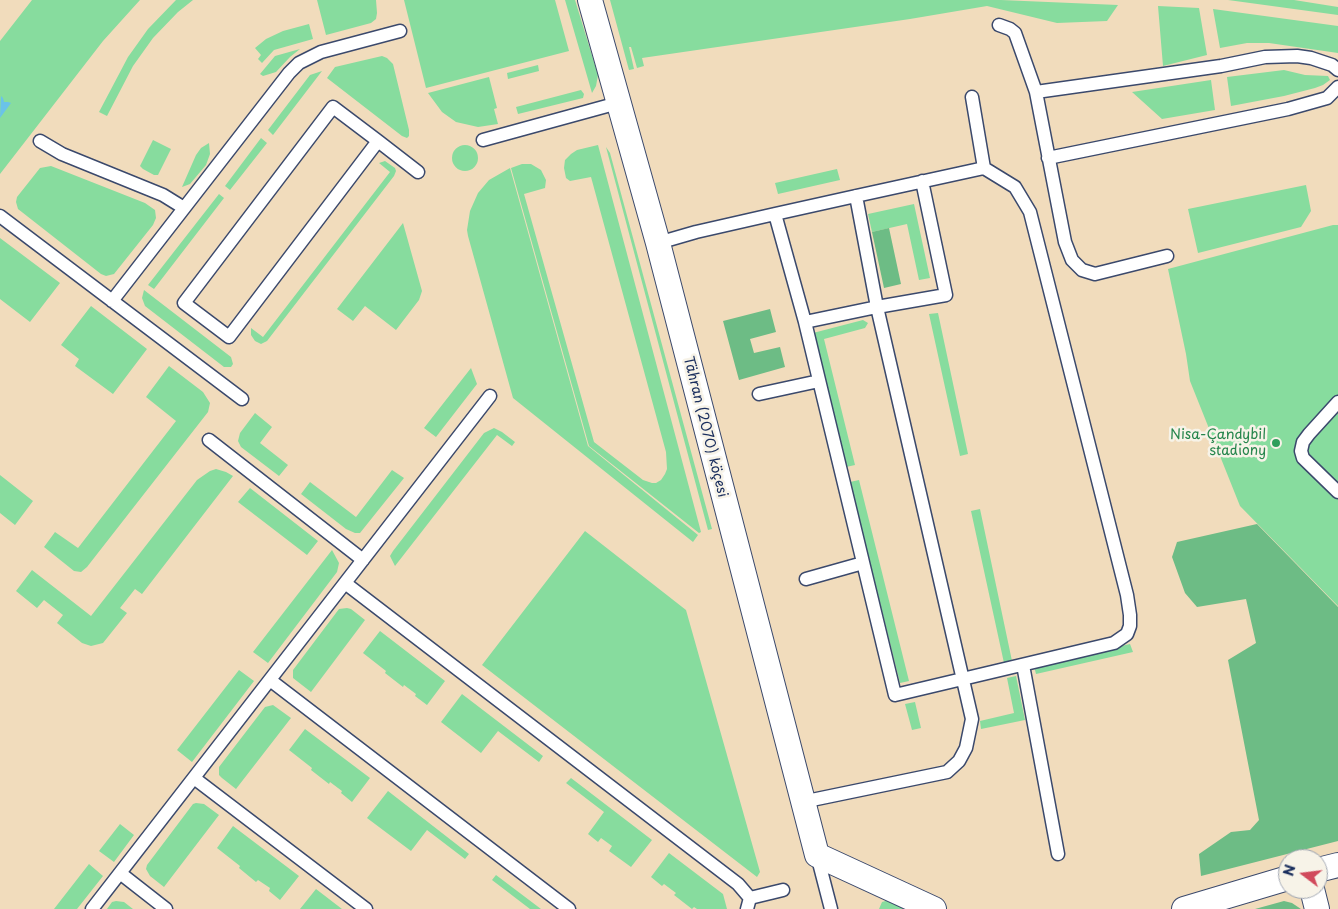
<!DOCTYPE html>
<html>
<head>
<meta charset="utf-8">
<style>
  body { margin:0 }
  #map { position:relative; width:1338px; height:909px; overflow:hidden; background:#f1dcbc; font-family:"Playpen Sans",sans-serif }
  canvas { display:block }
  .north { position:absolute; left:1278px; top:849px; width:50px; height:50px; box-sizing:border-box; background:#f7f3e8; border:1px solid #9fa5b1; border-radius:50%; rotate:285deg; font-size:14px; font-weight:700; line-height:20px; text-align:center; color:#1b2f5e }
  .north::after { content:''; display:block; margin:auto; width:18px; height:22px; background:#d1495b; clip-path:polygon(50% 0,100% 100%,50% 72%,0 100%) }
</style>
</head>
<body>
<div id="map">
<canvas width="1338" height="909"></canvas>
<div class="north">N</div>
</div>
<script>
const c = document.querySelector('canvas').getContext('2d');
c.lineJoin = 'round';
function paint(path, color) { c.fillStyle = color; c.fill(path, 'evenodd'); }
const shape = rows => new Path2D(rows.map(r => 'M' + r).join(''));
function strokePath(path, color, width, dash) { c.strokeStyle = color; c.lineWidth = width; c.lineCap = dash ? 'butt' : 'round'; c.setLineDash(dash || []); c.stroke(path); }
function drawText(font, color, halo, rows, align = 'center') {
  c.font = font + ' "Playpen Sans",sans-serif'; c.lineWidth = 5; c.setLineDash([]); c.textBaseline = 'middle'; c.strokeStyle = halo; c.fillStyle = color; for (const [text, x, y, turn = 0] of rows) {
    c.save(); c.translate(x, y); c.rotate((+turn || 0) * Math.PI / 180); c.textAlign = isNaN(turn) ? turn : align; if (halo) c.strokeText(text, 0, 0); c.fillText(text, 0, 0); c.restore();
  }
}
paint(shape([
  [32,0,140,0,103,41,0,174,0,41],
  [176,0,193,0,178,12,153,38,133,66,107,116,99,112,128,57,148,29],
  [317,0,376,0,377,13,376,19,371,23,326,35],
  [404,0,555,0,569,51,426,88],
  [565,0,575,0,598,75,596,86,592,93],
  [610,0,1001,0,1118,5,1107,21,1057,23,987,6,910,19,642,58,644,66,637,68,631,47,629,47,634,69,629,70],
  [1228,0,1294,0,1338,7,1338,15],
  [1158,6,1199,8,1207,55,1163,66],
  [1213,9,1338,26,1338,53,1269,43,1247,43,1220,48],
  [309,24,313,39,274,50,262,63,258,59,261,55,255,48,266,39,283,31],
  [300,49,290,57,276,72,263,76,260,74,275,56],
  [382,56,387,58,393,64,409,130,409,136,407,138,402,136,327,78,335,67],
  [538,65,539,71,508,79,507,73],
  [1284,70,1305,75,1328,76,1330,80,1323,85,1315,88,1284,96,1231,106,1227,77],
  [322,71,273,135,268,130,310,75],
  [489,77,497,108,494,109,498,124,478,127,456,122,442,112,428,93],
  [1211,80,1215,110,1162,119,1132,92],
  [581,90,584,94,583,98,518,114,516,107],
  [261,138,267,143,230,190,225,186],
  [153,140,171,149,158,175,154,175,143,169,140,166],
  [209,143,210,154,206,165,190,184,182,187,196,155,201,148],
  [598,145,701,532,699,533,589,446,511,168,522,164,531,164,541,170,546,180,545,188,524,194,594,442,643,480,652,483,656,483,661,480,665,474,667,469,666,452,591,177,570,181,566,178,564,168,565,160,571,154,577,150],
  '452 158a13 13 0 1 1 26 0a13 13 0 1 1-26 0Z',
  [606,147,610,153,712,529,708,530],
  [385,161,395,168,396,171,394,176,267,341,261,344,255,341,251,335,251,328,263,337,390,172,379,163],
  [51,166,145,203,155,210,156,218,153,225,114,274,106,276,101,274,18,209,16,202,17,197,40,168],
  [510,168,588,446,698,535,693,542,513,398,468,236,467,230,470,211,478,193,489,180],
  [837,169,840,180,778,194,775,183],
  [1306,185,1311,211,1301,227,1198,253,1188,209],
  [219,194,224,198,154,289,148,285],
  [914,204,930,278,919,280,907,224,872,232,868,214],
  [403,223,422,291,419,300,396,330,365,306,353,321,337,309],
  [1333,225,1338,225,1338,606,1240,506,1190,381,1186,354,1168,269],
  [0,238,60,283,30,322,0,299],
  [144,290,231,357,233,364,231,367,224,367,145,306,142,298],
  [91,306,147,349,113,394,75,366,79,359,61,345],
  [938,313,968,454,960,456,929,314],
  [863,320,868,323,865,328,824,339,855,465,846,467,813,333],
  [169,366,203,392,210,403,208,412,87,567,81,572,74,571,44,547,55,532,78,548,176,421,146,397],
  [471,368,477,384,436,437,424,428],
  [255,413,272,427,260,443,288,465,279,476,241,447,238,441,240,433],
  [494,428,502,432,515,442,512,446,497,435,395,566,390,556,393,551,484,433],
  [216,469,226,472,233,476,142,594,135,589,120,608,127,613,103,643,91,646,82,643,57,623,63,615,44,600,37,608,16,591,32,570,91,616,197,480,210,471],
  [392,470,404,478,360,533,355,533,346,529,301,494,310,482,356,517],
  [0,475,33,501,15,525,0,513],
  [859,480,909,681,900,683,850,482],
  [250,488,318,541,307,555,238,502],
  [980,509,1012,661,1004,663,971,511],
  [585,531,686,610,760,872,757,877,482,665],
  [332,550,339,563,337,572,268,663,253,652],
  [347,608,351,609,365,620,311,692,293,678,293,670,339,609],
  [380,631,445,681,427,705,415,696,416,694,404,685,403,687,385,673,386,671,363,653],
  [1130,644,1133,652,1036,674,1034,666],
  [239,670,254,681,192,762,177,750],
  [1016,676,1025,720,981,729,980,721,1014,713,1007,678],
  [462,694,543,756,539,762,498,731,481,753,441,722],
  [915,702,921,728,912,730,905,704],
  [273,705,291,718,236,789,222,778,219,775,219,767,265,707],
  [305,729,370,778,352,802,341,793,342,791,330,782,329,784,311,770,312,768,289,750],
  [571,778,652,840,631,867,609,851,612,846,601,838,598,842,588,834,604,812,566,783],
  [388,791,469,854,465,859,427,830,411,851,367,818],
  [196,803,204,804,219,815,164,887,150,876,146,869,147,865,193,804],
  [120,824,134,835,114,862,99,851],
  [233,826,299,876,280,900,269,891,270,888,258,880,256,882,239,868,240,866,217,848],
  [669,853,723,894,727,909,697,909,694,907,692,909,674,895,676,893,664,884,662,886,651,877],
  [89,864,103,876,77,909,54,909],
  [496,875,541,909,530,909,492,880],
  [316,889,342,909,300,909],
  [889,900,910,909,879,909,882,902],
  [116,901,124,902,133,909,107,909,112,902]
]), '#87dc9e');
paint(shape([
  [889,228,901,284,884,288,872,232],
  [770,309,776,332,750,339,754,353,780,347,785,367,739,380,723,321],
  [1257,524,1338,607,1338,841,1201,876,1199,854,1231,832,1250,830,1259,820,1228,660,1256,643,1246,599,1197,607,1185,593,1172,557,1177,542],
  [1284,901,1292,903,1301,909,1255,909]
]), '#6dbc85');
paint(shape([
  [1,96,3,98,4,102,8,102,11,103,0,118]
]), '#6ac3e8');
const service = shape([
  [999,25,1010,29,1015,33,1036,92,1065,242,1072,260,1082,270,1095,274,1167,256],
  [1036,92,1221,66,1265,57,1297,56,1311,58,1332,65,1338,70],
  [972,97,984,168],
  [483,140,618,103],
  [40,141,62,154,163,195,184,208],
  [378,141,229,337,184,303,333,107,378,141,418,172],
  [1048,158,1288,109,1327,98,1338,87],
  [0,216,242,399],
  [658,243,696,232,775,214,856,196,984,168,1015,187,1030,212,1127,595,1130,615,1130,626,1127,634,1114,643,895,695,805,322,775,214],
  [112,301,289,73,299,63,321,52,400,31],
  [805,322,877,307,946,295,922,181],
  [759,394,819,381],
  [1338,402,1309,434,1303,442,1301,451,1303,458,1338,492],
  [209,440,363,560],
  [806,579,863,563],
  [345,583,738,884,750,898],
  [1023,665,1058,854],
  [270,680,569,909],
  [194,778,366,909],
  [802,802,947,772,959,761,966,748,972,719,877,307,856,196],
  [817,855,831,909],
  [120,873,166,909],
  [92,909,490,396],
  [747,909,750,898,783,890]
]);
const minor = shape([
  [590,0,658,243,817,855,934,909],
  [1318,870,1338,865],
  [1312,889,1317,909],
  [1184,909,1288,878]
]);
strokePath(service, '#3b496c', 15);
strokePath(minor, '#3b496c', 26);
strokePath(service, '#fff', 12);
strokePath(minor, '#fff', 24);
for (const [x, y, r, color] of [
  [1276,443,5,"#2e9e5b"]
]) { const dot = new Path2D(); dot.arc(x, y, r, 0, 2 * Math.PI); c.fillStyle = color; c.fill(dot); strokePath(dot, '#f7f3e8', 2); }
drawText('14px', '#1b2f5e', '#f7f3e8', [
  ["Tähran (2070) köçesi",705,427,76]
]);
drawText('14px', '#27864d', '#f7f3e8', [
  ["Nisa-Çandybil",1266,435],
  ["stadiony",1266,451]
], 'right');
</script>
</body>
</html>
